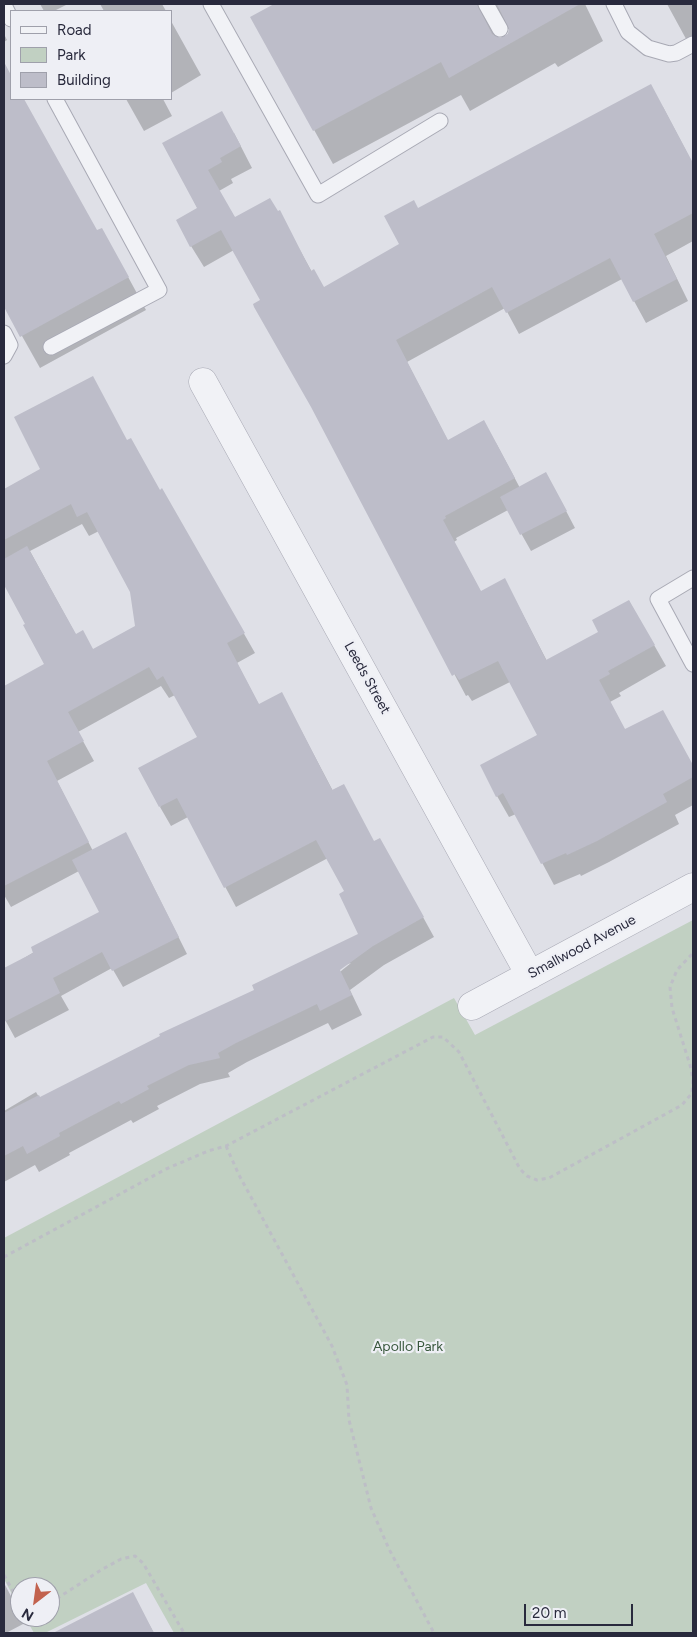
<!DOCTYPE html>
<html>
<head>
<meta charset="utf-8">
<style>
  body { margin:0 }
  #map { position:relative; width:697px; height:1637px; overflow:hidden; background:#dfe0e7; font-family:Figtree,sans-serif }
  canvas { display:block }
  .frame { position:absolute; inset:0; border:5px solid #292a3d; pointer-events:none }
  .legend { position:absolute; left:10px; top:10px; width:162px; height:90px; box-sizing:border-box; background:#eeeff5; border:1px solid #9fa0ab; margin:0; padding:6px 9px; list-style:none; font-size:15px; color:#292a3d }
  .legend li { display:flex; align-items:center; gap:10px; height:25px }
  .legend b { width:25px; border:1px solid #9fa0ab }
  .north { position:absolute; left:10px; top:1577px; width:50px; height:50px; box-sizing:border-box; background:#eeeff5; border:1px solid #9fa0ab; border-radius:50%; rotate:210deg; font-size:14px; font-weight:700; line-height:20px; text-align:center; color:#292a3d }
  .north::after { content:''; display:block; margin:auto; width:18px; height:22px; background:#c2624e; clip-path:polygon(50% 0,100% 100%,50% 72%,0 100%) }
  .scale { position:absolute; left:524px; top:1604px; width:109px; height:22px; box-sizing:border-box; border:2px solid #292a3d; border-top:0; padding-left:6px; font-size:15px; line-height:18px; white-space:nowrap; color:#292a3d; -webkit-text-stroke:4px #eeeff5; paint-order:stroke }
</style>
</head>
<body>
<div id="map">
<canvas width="697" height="1637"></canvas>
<div class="frame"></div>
<ul class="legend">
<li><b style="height:6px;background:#f1f2f6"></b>Road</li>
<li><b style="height:14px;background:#c1d0c2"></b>Park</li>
<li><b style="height:14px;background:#bdbdc9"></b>Building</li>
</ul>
<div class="north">N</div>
<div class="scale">20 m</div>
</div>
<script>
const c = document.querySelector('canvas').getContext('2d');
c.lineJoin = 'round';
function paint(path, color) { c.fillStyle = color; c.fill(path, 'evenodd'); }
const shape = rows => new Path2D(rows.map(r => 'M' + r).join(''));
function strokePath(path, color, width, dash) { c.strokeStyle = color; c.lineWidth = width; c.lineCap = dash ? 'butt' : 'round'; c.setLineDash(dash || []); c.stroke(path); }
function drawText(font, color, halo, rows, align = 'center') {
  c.font = font + ' Figtree,sans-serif'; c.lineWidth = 4.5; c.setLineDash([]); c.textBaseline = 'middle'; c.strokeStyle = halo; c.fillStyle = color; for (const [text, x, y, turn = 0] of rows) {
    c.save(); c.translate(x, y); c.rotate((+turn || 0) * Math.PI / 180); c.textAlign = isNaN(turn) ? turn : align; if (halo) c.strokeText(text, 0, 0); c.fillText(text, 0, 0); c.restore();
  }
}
paint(shape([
  [693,920,693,1633,174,1633,146,1583,45,1633,34,1633,25,1617,50,1617,50,1587,20,1587,20,1609,4,1579,4,1238,454,998,475,1035]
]), '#c1d0c2');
paint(shape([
  [40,4,68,4,54,11,44,11],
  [100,4,162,4,166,11,104,11],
  [277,4,585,4,603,41,558,67,555,63,470,111,461,95,333,164,252,18],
  [507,28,510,30,505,39,496,39,496,34],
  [667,4,693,4,693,51,685,37],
  [171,21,201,75,171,93],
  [4,34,7,40,4,42],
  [4,63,11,77,11,99,23,99,97,232,120,262,146,310,40,368,4,304],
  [126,99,163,99,172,116,144,131],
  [663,107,693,164,693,241,666,256,688,301,646,323,622,279,519,334,505,308,407,362,448,441,496,443,520,488,555,490,575,528,531,551,508,510,456,538,457,540,454,542,481,592,505,580,547,661,600,632,629,601,666,666,619,693,621,696,610,702,625,730,674,732,693,766,693,805,675,815,679,824,609,862,581,876,580,874,554,885,516,814,509,817,497,796,538,735,510,682,472,701,468,695,466,696,312,406,262,300,234,250,204,267,191,246,198,209,164,143,234,133,252,168,231,179,233,183,219,191,235,218,279,212,312,272,324,288,401,244,418,210],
  [127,442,160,491,162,490,255,653,237,663,259,705,292,713,333,791,375,843,391,859,434,937,384,965,350,990,362,1015,332,1030,328,1023,247,1062,228,1073,230,1077,200,1084,157,1106,159,1109,133,1123,131,1120,69,1153,70,1155,39,1172,35,1165,4,1182,4,1111,36,1092,40,1099,256,990,359,935,346,891,328,858,236,907,188,817,171,826,160,807,199,737,175,695,169,698,161,686,78,732,94,761,57,781,93,851,135,850,187,954,123,987,112,968,61,996,69,1010,15,1038,4,1018,4,970,101,912,79,871,11,907,4,895,4,688,45,665,27,624,4,582,4,490,42,469],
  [82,524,89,536,99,531,131,591,137,627,94,650,76,635,30,551],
  [351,963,336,975,334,973,345,965],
  [4,1583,20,1613,20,1617,25,1623,6,1633,4,1633],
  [132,1594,154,1633,56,1633]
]), '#0003');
paint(shape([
  [274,4,477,4,492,34,500,38,508,34,509,29,497,4,580,4,449,78,441,62,313,131,250,17],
  [4,62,11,75,11,99,24,99,97,230,102,228,129,277,20,337,4,307],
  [651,84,693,163,693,213,654,234,677,279,633,302,610,258,506,313,492,287,396,340,448,440,484,420,515,478,445,516,446,518,443,520,481,591,505,578,546,660,598,632,592,620,629,600,655,645,608,671,610,674,599,680,625,729,663,710,693,765,693,777,663,794,667,802,597,841,567,855,566,853,541,864,503,793,496,797,480,765,537,735,498,661,459,680,455,674,452,676,311,407,254,307,253,304,260,300,221,230,190,247,176,220,197,208,162,143,222,111,241,146,220,158,222,162,208,170,235,217,270,198,278,211,280,210,311,271,314,269,324,287,399,244,384,216,414,200,418,208],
  [93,376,127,440,131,438,160,490,162,488,245,633,227,643,259,704,282,692,332,790,344,784,374,841,380,838,424,917,373,946,340,970,352,995,320,1011,317,1004,236,1043,218,1053,220,1058,189,1065,147,1086,149,1089,121,1104,119,1101,59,1133,60,1136,27,1154,23,1146,4,1156,4,1113,39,1095,40,1097,160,1036,159,1034,254,990,252,985,358,934,339,894,344,891,316,840,224,888,177,798,159,807,138,768,197,737,163,676,157,680,149,667,68,712,84,741,47,761,89,842,4,886,4,686,44,664,23,625,25,624,4,585,4,559,27,546,76,634,83,630,93,649,135,626,130,592,87,512,77,517,71,504,4,540,4,489,40,469,14,417],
  [546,472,567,511,520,535,500,497],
  [126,832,179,937,112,971,102,952,53,978,60,993,4,1022,4,968,33,953,31,947,99,912,72,860],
  [133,1592,154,1633,53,1633]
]), '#bdbdc9');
const lane = shape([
  [211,4,318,195,440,121],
  [486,4,500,29],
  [614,4,628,32,648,48,669,54,676,53,693,44],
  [4,5,11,19],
  [4,333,10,345,4,356],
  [51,347,159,290,55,99],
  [693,578,658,599,693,664]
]);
const street = shape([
  [203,382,530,975],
  [472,1006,693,887]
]);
strokePath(lane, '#a8a9b4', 17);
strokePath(street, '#a8a9b4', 29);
strokePath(shape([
  [226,1146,239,1175,332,1346,347,1385,349,1420,371,1508,389,1549,434,1633],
  [4,1257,166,1169,208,1151,226,1146,433,1037,443,1037,459,1052,520,1169,527,1176,537,1180,549,1178,682,1105,692,1093,693,1079,690,1065,672,1008,670,987,677,970,693,953],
  [4,1575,20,1604],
  [50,1603,101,1570,121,1559,135,1556,143,1563,184,1633]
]), '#bdbec6', 3, [4, 4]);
strokePath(lane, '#f1f2f6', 15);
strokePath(street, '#f1f2f6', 28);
drawText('14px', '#292a3d', '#eeeff5', [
  ["Leeds Street",367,678,61],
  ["Smallwood Avenue",582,947,-28]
]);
drawText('14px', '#38573c', '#eeeff5', [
  ["Apollo Park",408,1347]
]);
</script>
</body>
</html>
